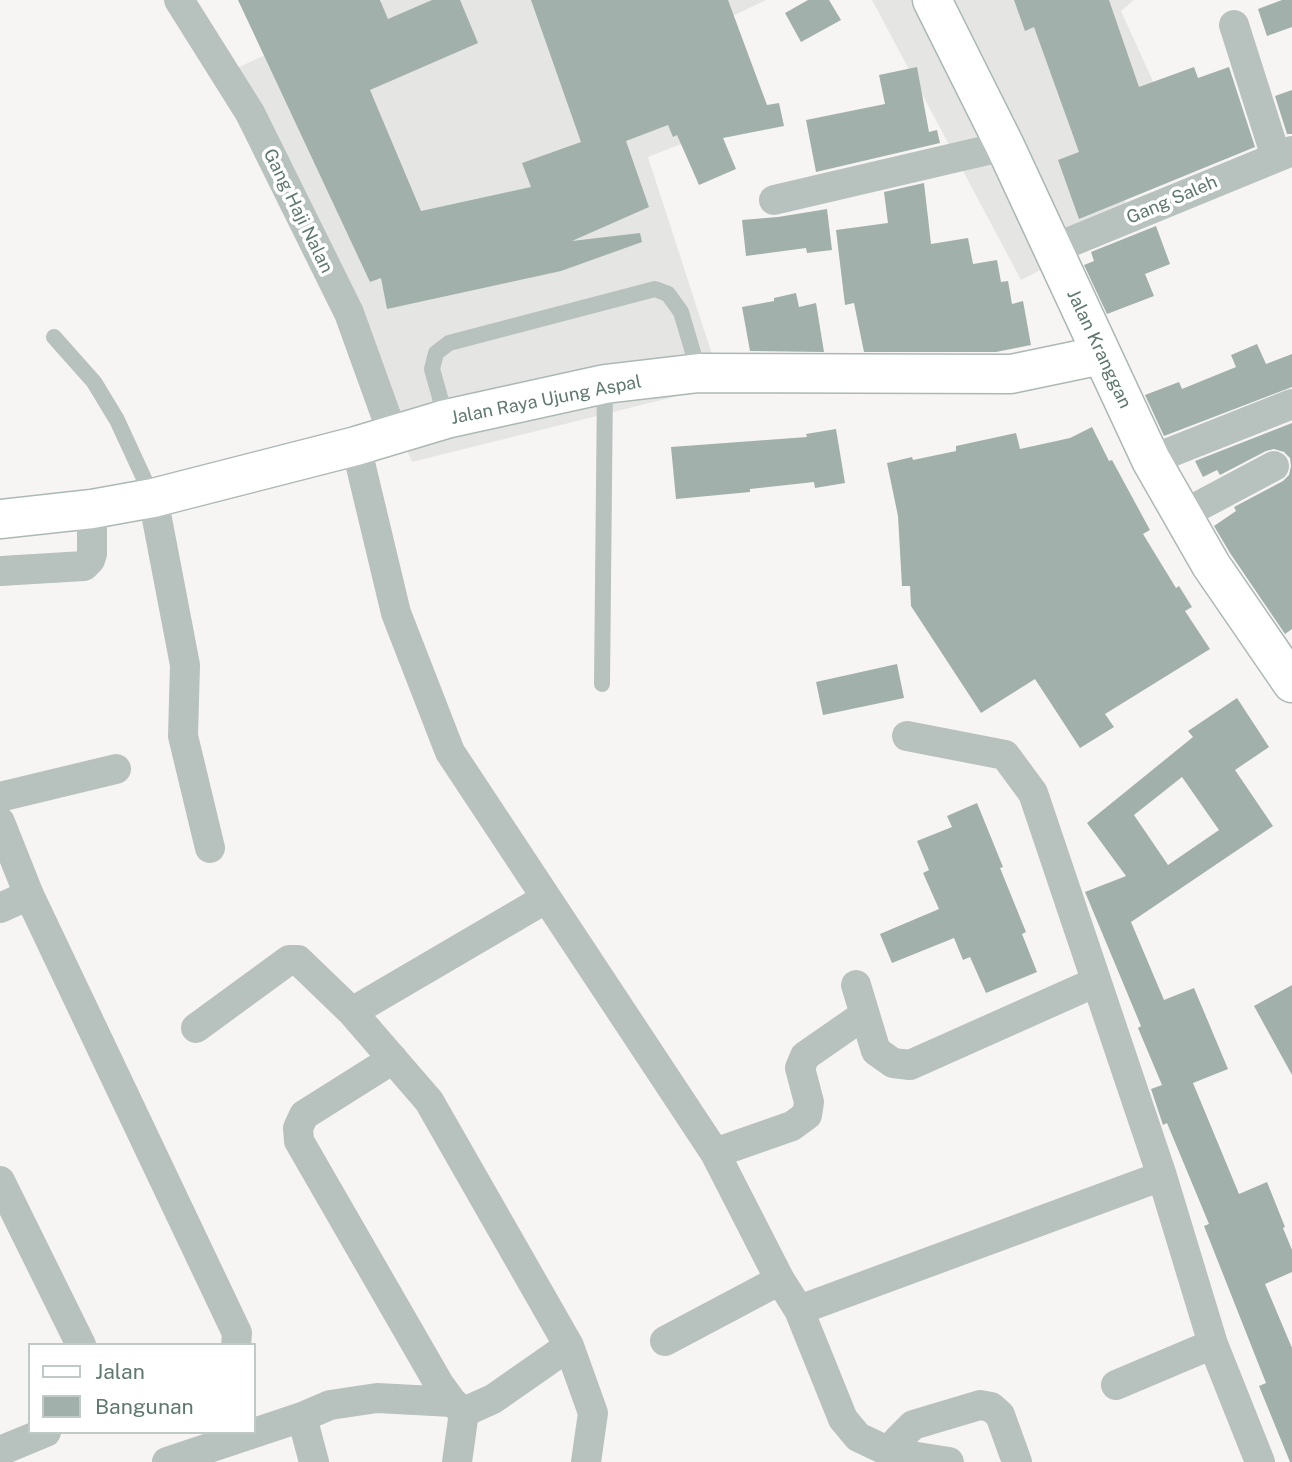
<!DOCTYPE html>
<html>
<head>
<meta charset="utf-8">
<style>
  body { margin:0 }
  #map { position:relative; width:1292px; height:1462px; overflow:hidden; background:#f7f5f4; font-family:"Public Sans",sans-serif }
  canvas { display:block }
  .legend { position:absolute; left:28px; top:1343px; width:228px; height:91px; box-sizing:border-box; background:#fff; border:2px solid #bfc9c6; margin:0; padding:9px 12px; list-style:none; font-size:21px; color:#5f7870 }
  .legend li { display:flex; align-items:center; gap:14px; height:35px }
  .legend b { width:35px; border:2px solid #bfc9c6 }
</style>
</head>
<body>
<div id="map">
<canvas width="1292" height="1462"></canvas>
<ul class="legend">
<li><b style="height:9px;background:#fff"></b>Jalan</li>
<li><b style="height:19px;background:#a1b0aa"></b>Bangunan</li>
</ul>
</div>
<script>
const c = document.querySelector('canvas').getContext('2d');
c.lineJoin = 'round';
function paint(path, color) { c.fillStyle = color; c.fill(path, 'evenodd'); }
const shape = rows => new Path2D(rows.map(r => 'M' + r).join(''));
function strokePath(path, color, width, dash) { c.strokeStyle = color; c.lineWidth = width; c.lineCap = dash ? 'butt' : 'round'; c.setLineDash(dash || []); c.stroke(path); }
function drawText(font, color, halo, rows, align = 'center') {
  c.font = font + ' "Public Sans",sans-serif'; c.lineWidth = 7; c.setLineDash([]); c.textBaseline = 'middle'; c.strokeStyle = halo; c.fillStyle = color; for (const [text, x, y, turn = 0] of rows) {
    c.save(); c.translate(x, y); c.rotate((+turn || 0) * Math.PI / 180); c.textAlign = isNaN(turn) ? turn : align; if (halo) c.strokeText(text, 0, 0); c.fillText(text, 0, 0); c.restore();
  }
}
paint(shape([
  [383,0,766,0,695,34,725,127,648,157,722,385,412,462,297,194,224,74],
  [872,0,1134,0,1121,11,1168,114,1096,140,1135,222,1021,280]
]), '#e5e6e4');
paint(shape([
  [238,0,380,0,388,19,432,0,460,0,478,43,370,90,421,211,531,187,522,163,581,142,531,0,728,0,767,105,779,103,784,126,723,138,736,169,699,185,677,135,673,137,668,125,626,141,649,207,572,241,640,233,642,242,561,271,387,309,381,278,370,282],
  [808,0,829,0,841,20,801,42,785,13],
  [1014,0,1109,0,1139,87,1194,67,1198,78,1229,67,1255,147,1079,219,1058,160,1079,152,1034,27,1025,31],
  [1282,0,1292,0,1292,27,1267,36,1258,9],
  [917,67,929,132,937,130,940,143,816,172,806,120,885,104,879,75],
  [1292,90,1292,134,1287,134,1275,96],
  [924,183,931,244,968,238,973,264,997,260,1001,282,1008,281,1012,304,1023,301,1031,345,996,352,864,352,854,303,845,305,836,230,888,223,884,192],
  [827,209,832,250,807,253,806,248,746,256,742,220,778,217],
  [1156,226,1170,264,1145,274,1154,296,1107,314,1084,265,1094,261,1091,252],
  [796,293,799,307,816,303,824,352,750,351,742,307,774,301,774,298],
  [1257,344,1266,364,1292,354,1292,387,1164,436,1145,395,1179,382,1182,389,1236,367,1231,355],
  [1292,423,1292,629,1285,634,1230,553,1214,526,1236,511,1234,507,1283,481,1289,475,1291,466,1290,458,1284,452,1274,449,1266,451,1220,475,1217,470,1203,477,1195,461],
  [1092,427,1109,461,1112,460,1150,530,1143,534,1176,588,1179,586,1192,607,1185,611,1210,649,1105,714,1114,727,1080,748,1035,679,981,713,911,606,910,586,902,586,898,516,887,463,912,457,913,460,956,451,956,446,1016,433,1020,449,1070,438],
  [836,429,845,483,815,488,814,482,750,489,750,492,676,499,671,447,807,437,806,434],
  [897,664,904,698,823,715,816,682],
  [1237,698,1269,747,1235,770,1273,826,1131,922,1164,1000,1194,988,1228,1069,1193,1083,1239,1194,1267,1182,1285,1227,1283,1228,1292,1250,1292,1272,1265,1284,1292,1348,1292,1462,1290,1462,1259,1386,1266,1383,1204,1226,1209,1224,1167,1123,1163,1125,1151,1089,1162,1085,1138,1028,1141,1026,1085,892,1126,876,1087,823,1193,737,1188,731],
  [1182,777,1219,830,1168,865,1134,815],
  [977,803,1003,867,1000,868,1026,932,1022,934,1037,972,986,993,970,957,963,960,954,938,892,963,880,934,939,909,923,873,929,870,917,841,952,827,947,816],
  [1292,985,1292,1075,1254,1006]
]), '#a1b0aa');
const secondary = shape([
  [932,0,1005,146,1151,460,1211,565,1292,683],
  [0,519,92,509,153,498,356,446,446,419,605,384,699,373,1011,374,1102,355]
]);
strokePath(secondary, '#acb8b4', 41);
strokePath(shape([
  [54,337,94,382,117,420,153,498],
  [446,419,432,369,436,353,449,343,655,289,668,294,681,312,699,373],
  [602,684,605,384]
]), '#b7c1bd', 16);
strokePath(shape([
  [179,0,250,113,349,313,393,435],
  [1234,25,1276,157],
  [774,200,1005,146],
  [1053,249,1292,151],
  [356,446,396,613,450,752,715,1153,780,1280,799,1310,843,1419,858,1437,892,1453,949,1462],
  [1151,460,1292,404],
  [153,498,185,665,183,736,210,848],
  [1182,515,1274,466],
  [0,571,84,566,90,560,92,554,92,509],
  [907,736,1005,755,1033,793,1162,1176,1213,1344,1260,1462],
  [0,797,116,769],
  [0,822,29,895,237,1333,236,1345],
  [0,908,29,895],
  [856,985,876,1051,893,1063,910,1065,1096,982],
  [352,1012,545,899],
  [196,1028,289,960,298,960,352,1012,429,1101,569,1346,593,1413,586,1462],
  [393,1059,304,1115,298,1128,299,1141,439,1384,452,1402,464,1412,457,1462],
  [715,1153,792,1126,807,1115,809,1102,800,1068,805,1056,864,1015],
  [0,1181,81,1345],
  [799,1310,1162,1176],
  [665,1341,780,1280],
  [1116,1385,1213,1344],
  [464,1412,493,1399,569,1346],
  [302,1417,314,1462],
  [0,1451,46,1432],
  [892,1453,898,1440,913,1425,980,1405,991,1407,1000,1415,1017,1462],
  [167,1462,302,1417,330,1405,377,1398,452,1402]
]), '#b7c1bd', 30);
strokePath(secondary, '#fff', 38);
drawText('18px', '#5f7870', '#fff', [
  ["Gang Saleh",1172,200,-23],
  ["Gang Haji Nalan",298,211,64],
  ["Jalan Kranggan",1099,349,65],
  ["Jalan Raya Ujung Aspal",546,400,-11]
]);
</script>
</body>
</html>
